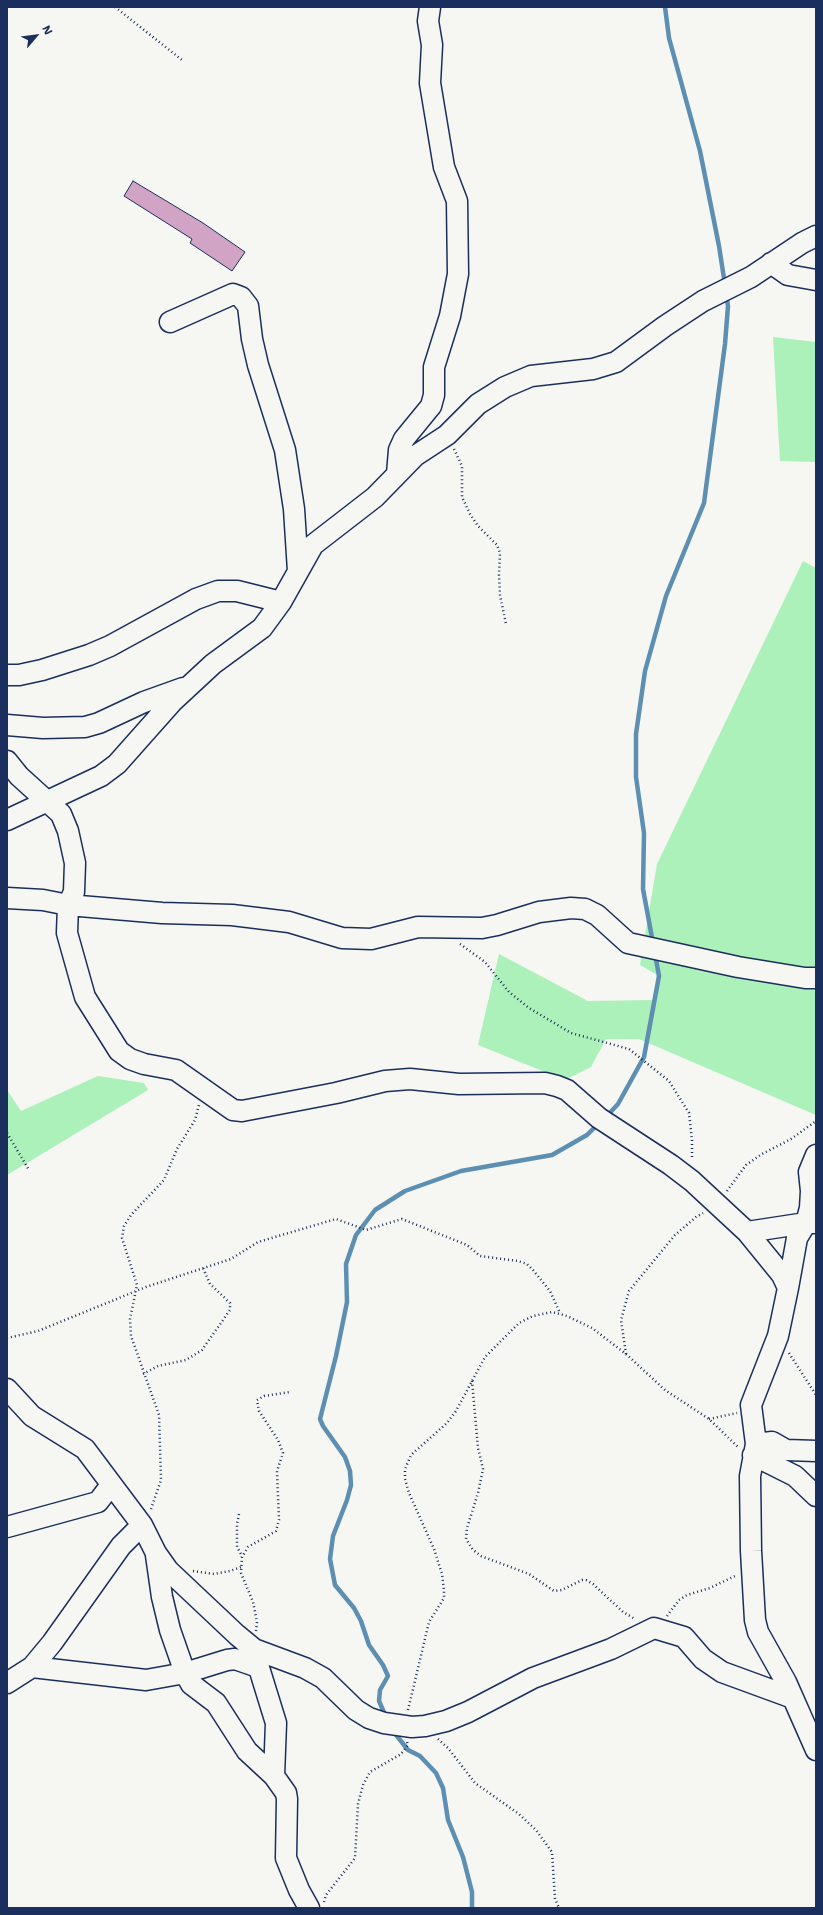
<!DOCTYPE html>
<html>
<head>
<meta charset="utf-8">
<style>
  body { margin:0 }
  #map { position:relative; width:823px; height:1915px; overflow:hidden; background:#f6f6f2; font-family:"Shantell Sans",sans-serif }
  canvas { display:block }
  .frame { position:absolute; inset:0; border:8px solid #1b2f5e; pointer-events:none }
  .north { position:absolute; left:16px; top:16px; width:40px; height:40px; -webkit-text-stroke:3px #f6f6f2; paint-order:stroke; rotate:62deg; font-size:11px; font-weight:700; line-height:16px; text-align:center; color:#1b2f5e }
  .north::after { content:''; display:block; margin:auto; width:14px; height:18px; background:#1b2f5e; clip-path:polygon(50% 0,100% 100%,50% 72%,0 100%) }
</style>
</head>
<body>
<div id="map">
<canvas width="823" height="1915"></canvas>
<div class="frame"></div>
<div class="north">N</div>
</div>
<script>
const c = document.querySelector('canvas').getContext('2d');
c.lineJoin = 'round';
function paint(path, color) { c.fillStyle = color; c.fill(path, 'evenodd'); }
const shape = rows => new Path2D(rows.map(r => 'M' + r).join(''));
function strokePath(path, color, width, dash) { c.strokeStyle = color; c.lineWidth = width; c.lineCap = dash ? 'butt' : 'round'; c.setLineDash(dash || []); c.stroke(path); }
paint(shape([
  [773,337,816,342,816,462,780,461],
  [803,561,816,568,816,1115,639,1039,606,1039,591,1067,565,1080,478,1045,499,954,588,1001,654,1000,659,976,640,965,657,864],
  [98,1076,144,1083,148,1090,7,1175,7,1090,21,1111]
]), '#acf0ba');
strokePath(shape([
  [665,7,669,38,700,151,719,246,725,285],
  [653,943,643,889,644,833,636,777,636,734,645,671,666,596,704,503,725,344,728,306,726,294],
  [606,1117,618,1104,644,1057,659,976,655,954],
  [386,1717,379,1701,380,1690,388,1676,383,1665,369,1645,361,1621,354,1608,335,1585,330,1559,333,1536,347,1500,351,1485,350,1471,345,1457,323,1426,320,1419,336,1356,347,1302,346,1264,356,1235,375,1210,405,1191,461,1171,552,1155,587,1135,599,1123],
  [393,1731,408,1750,420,1756,436,1773,443,1788,448,1820,463,1857,472,1892,472,1908]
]), '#5c8fb1', 4.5);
const building = shape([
  [133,181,203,223,245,252,232,271,190,243,192,239,124,196,133,181]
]);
paint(building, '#d1a3c4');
strokePath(building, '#1b2f5e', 1);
const minor = shape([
  [771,263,788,275,816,280],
  [170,322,233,294,241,297,248,306,252,339,258,365,285,450,294,509,298,571],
  [397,474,399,450,404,439,431,406,434,395,434,367,450,316,458,274,457,201,444,167,430,83,432,45,428,21,430,7],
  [7,675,19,675,42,670,89,655,110,646,196,599,218,591,237,591,281,602],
  [7,725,43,728,85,727,99,723,144,702,183,688],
  [7,761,19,776,61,814,68,831,75,863,74,892,68,905,67,933,85,997,119,1051,130,1059,144,1064,176,1070,233,1110,242,1111,336,1093,385,1081,410,1079,459,1084,545,1083,557,1086,567,1090,599,1118,671,1165,692,1181,747,1232,782,1275,788,1288,778,1336,751,1405,756,1444,750,1476,751,1551,755,1620,758,1632,786,1682,816,1750],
  [7,820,101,776,117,764,172,702,213,664,262,628,281,602,313,545,375,497,415,456,447,435,478,404,505,387,531,376,593,369,616,362,665,326,703,301,751,277,802,243,816,236],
  [7,898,43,900,68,905,162,913,232,915,289,922,342,938,371,939,418,927,482,928,497,925,539,912,571,908,585,909,597,915,628,943,738,967,805,978,816,978],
  [747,1232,806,1223,816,1223],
  [788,1288,797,1238,806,1223,810,1208,811,1191,809,1172,816,1155],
  [7,1389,32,1416,85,1449,142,1525,156,1553,168,1570,237,1635,254,1649,305,1668,323,1678,356,1710,369,1718,384,1723,412,1727,425,1726,446,1721,468,1712,533,1678,611,1649,654,1628,684,1637,703,1659,722,1672,793,1698],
  [756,1444,772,1442,786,1450,816,1451],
  [753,1455,795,1476,816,1496],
  [7,1527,98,1502,111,1485],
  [156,1555,162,1597,170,1630,185,1673,191,1684,216,1703,247,1751,274,1776,286,1793,287,1799,286,1858,299,1890,309,1908],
  [255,1655,276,1723,274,1776],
  [32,1667,146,1680,185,1673,227,1660,235,1659,258,1667],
  [7,1683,32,1667,52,1643,121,1546,142,1525]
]);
strokePath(minor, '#1b2f5e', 23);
strokePath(shape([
  [115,7,182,60],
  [454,449,462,466,462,497,470,514,478,526,497,545,500,553,499,575,500,595,506,624],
  [460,944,485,962,509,992,529,1008,571,1033,629,1049,669,1081,689,1113,692,1140,692,1160],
  [7,1133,29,1170],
  [727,1191,746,1165,762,1154,791,1139,816,1121],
  [7,1338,38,1331,146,1287,231,1259,258,1242,336,1219,366,1230,402,1219,467,1245,480,1256,518,1261,527,1264,533,1270,550,1291,560,1313],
  [789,1353,816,1395],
  [626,1354,621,1320,629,1291,675,1235,696,1217,703,1213],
  [143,1374,158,1366,186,1360,202,1350,230,1310,230,1303,210,1284,203,1268],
  [472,1381,478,1448,483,1469,478,1493,467,1528,466,1539,473,1550,481,1556,529,1574,554,1591,562,1590,582,1580,586,1580,593,1584,623,1612,635,1619],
  [709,1419,737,1413],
  [151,1509,161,1480,159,1415,131,1336,130,1319,137,1285,122,1238,124,1226,131,1215,164,1180,177,1149,195,1120,199,1105],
  [239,1514,237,1524,237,1547,242,1556],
  [193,1571,214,1574,230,1571,241,1567],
  [667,1616,679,1600,687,1595,710,1588,737,1575],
  [256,1631,257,1622,253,1602,241,1573,242,1557,248,1547,276,1531,279,1520,277,1471,283,1453,278,1440,259,1411,257,1400,264,1396,290,1392],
  [408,1710,429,1622,444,1598,444,1590,442,1574,434,1549,409,1493,405,1479,405,1469,411,1455,447,1423,456,1411,485,1357,519,1323,533,1316,552,1312,567,1316,592,1328,626,1354,665,1390,709,1419,739,1448],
  [438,1739,448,1748,475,1783,519,1814,536,1830,552,1852,555,1899,559,1908],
  [324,1902,326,1895,355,1858,358,1804,363,1785,370,1772,401,1754,408,1745,407,1742]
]), '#1b2f5e', 2.5, [1, 3]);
strokePath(minor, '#f6f6f2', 20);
</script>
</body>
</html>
